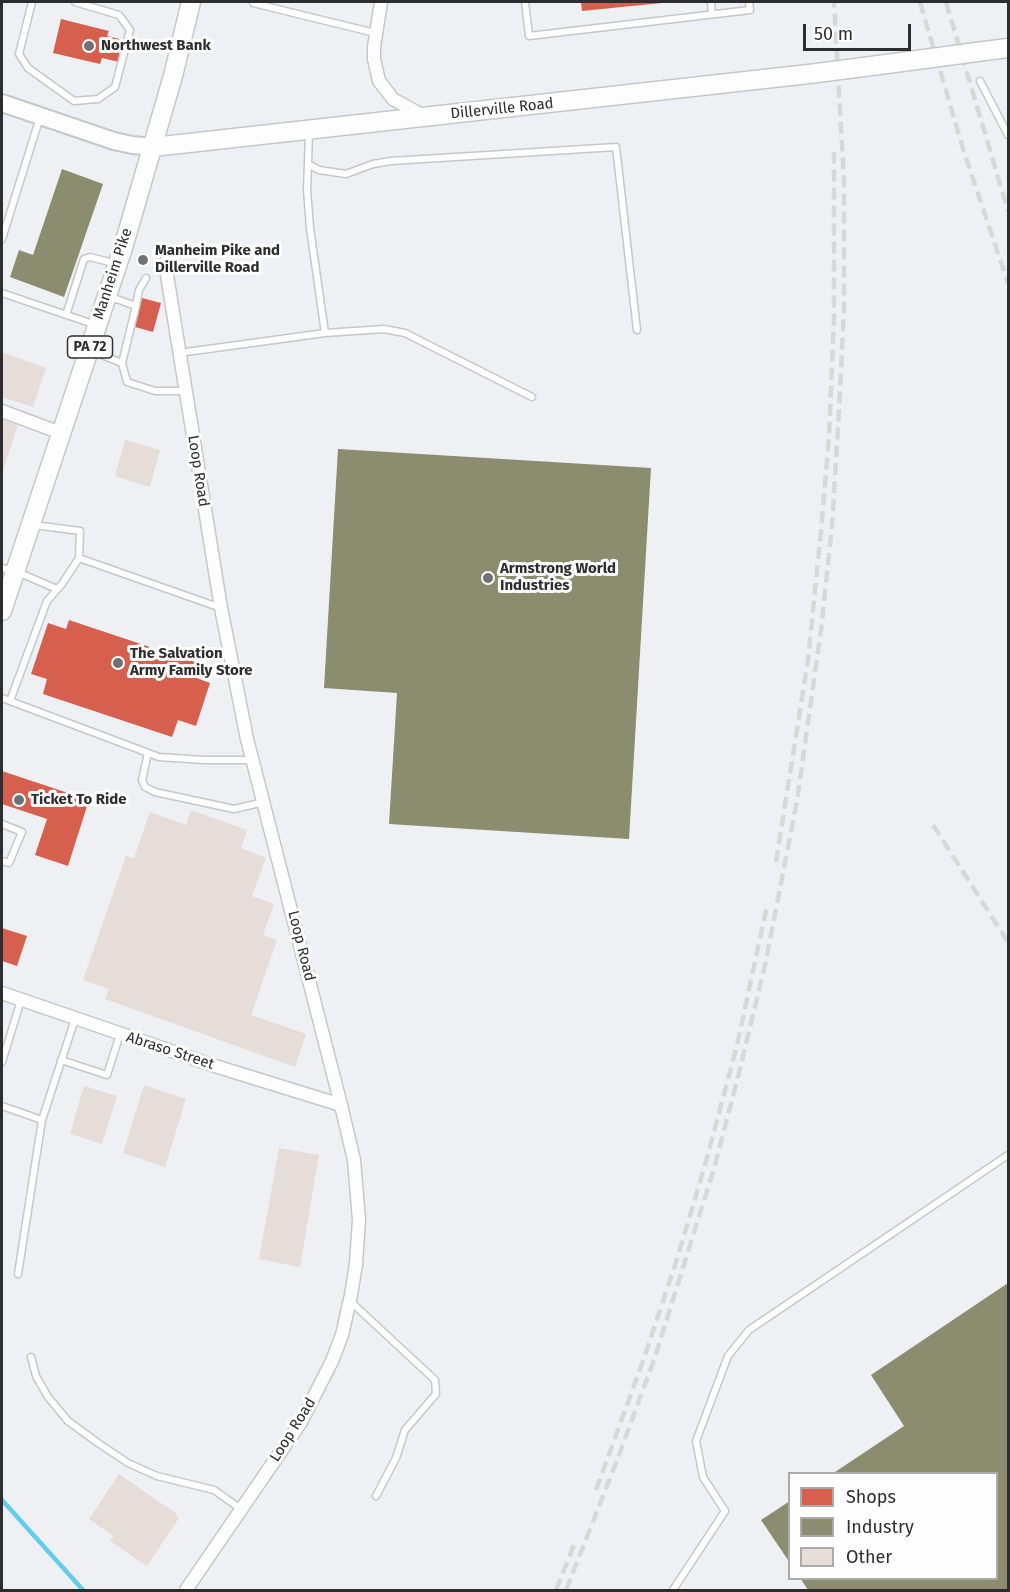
<!DOCTYPE html>
<html>
<head>
<meta charset="utf-8">
<style>
  body { margin:0 }
  #map { position:relative; width:1010px; height:1592px; overflow:hidden; background:#eff0f4; font-family:"Fira Sans",sans-serif }
  canvas { display:block }
  .frame { position:absolute; inset:0; border:3px solid #2d2d30; pointer-events:none }
  .legend { position:absolute; left:788px; top:1472px; width:210px; height:108px; box-sizing:border-box; background:#fdfdfe; border:2px solid #aaaaac; margin:0; padding:8px 10px; list-style:none; font-size:18px; color:#2d2d30 }
  .legend li { display:flex; align-items:center; gap:12px; height:30px }
  .legend b { width:30px; border:2px solid #aaaaac }
  .scale { position:absolute; left:803px; top:24px; width:108px; height:27px; box-sizing:border-box; border:3px solid #2d2d30; border-top:0; padding-left:8px; font-size:18px; line-height:21px; white-space:nowrap; color:#2d2d30; -webkit-text-stroke:4px #fdfdfe; paint-order:stroke }
</style>
</head>
<body>
<div id="map">
<canvas width="1010" height="1592"></canvas>
<div class="frame"></div>
<ul class="legend">
<li><b style="height:16px;background:#d6604d"></b>Shops</li>
<li><b style="height:16px;background:#8c8c6e"></b>Industry</li>
<li><b style="height:16px;background:#e6dcd8"></b>Other</li>
</ul>
<div class="scale">50 m</div>
</div>
<script>
const c = document.querySelector('canvas').getContext('2d');
c.lineJoin = 'round';
function paint(path, color) { c.fillStyle = color; c.fill(path, 'evenodd'); }
const shape = rows => new Path2D(rows.map(r => 'M' + r).join(''));
function strokePath(path, color, width, dash) { c.strokeStyle = color; c.lineWidth = width; c.lineCap = dash ? 'butt' : 'round'; c.setLineDash(dash || []); c.stroke(path); }
function drawText(font, color, halo, rows, align = 'center') {
  c.font = font + ' "Fira Sans",sans-serif'; c.lineWidth = 6; c.setLineDash([]); c.textBaseline = 'middle'; c.strokeStyle = halo; c.fillStyle = color; for (const [text, x, y, turn = 0] of rows) {
    c.save(); c.translate(x, y); c.rotate((+turn || 0) * Math.PI / 180); c.textAlign = isNaN(turn) ? turn : align; if (halo) c.strokeText(text, 0, 0); c.fillText(text, 0, 0); c.restore();
  }
}
paint(shape([
  [581,2,662,2,662,3,582,11],
  [61,19,109,31,107,36,124,40,119,62,102,58,100,64,53,53],
  [142,298,161,303,153,332,135,327],
  [69,620,198,663,194,677,210,683,196,726,178,720,172,737,43,694,47,679,31,674,48,623,66,629],
  [2,771,89,800,68,866,35,855,47,819,2,804],
  [2,928,27,936,17,966,2,961]
]), '#d6604d');
paint(shape([
  [62,169,103,184,64,297,10,277,19,250,33,255],
  [338,449,651,468,629,839,389,824,397,693,324,688],
  [1008,1283,1008,1590,808,1590,800,1578,996,1578,996,1474,832,1474,904,1426,871,1375],
  [790,1501,790,1563,761,1520]
]), '#8c8c6e');
strokePath(shape([
  [2,1500,83,1590]
]), '#62ccea', 4.5);
paint(shape([
  [2,352,46,368,33,407,2,397],
  [2,419,18,425,2,473],
  [125,440,160,450,150,487,115,476],
  [191,810,247,830,241,848,266,858,252,896,274,904,263,935,277,940,251,1015,306,1034,295,1067,105,999,109,989,83,980,126,856,134,858,150,812,186,825],
  [144,1085,186,1099,165,1167,123,1153],
  [84,1086,117,1096,102,1144,70,1134],
  [279,1148,319,1155,300,1267,259,1259],
  [119,1474,177,1514,175,1515,179,1518,147,1566,110,1541,113,1536,89,1519]
]), '#e6dcd8');
const lane = shape([
  [32,2,19,54,28,68,74,101,98,99,115,87,130,30,119,15,75,2],
  [254,2,253,3,375,33],
  [525,2,529,36,750,10,749,2],
  [711,2,712,14],
  [980,81,1008,135],
  [309,132,308,164,319,170,346,174,373,164,391,161,616,147,637,330],
  [2,239,40,117],
  [2,293,96,325],
  [108,296,136,306,122,363,127,382,155,391,185,391],
  [136,306,139,290,146,278],
  [66,315,84,259,90,257,117,264],
  [325,333,384,329,405,333,532,397],
  [92,351,122,363],
  [179,353,325,333,310,228,307,189,308,164],
  [79,558,221,608],
  [2,568,15,571,57,589],
  [2,698,159,757,204,760,252,760],
  [10,701,47,601,62,584,79,558,80,531,34,525],
  [148,753,142,780,145,787,155,792,234,809,264,802],
  [2,824,22,832,9,863,2,861],
  [61,1060,107,1075,120,1034],
  [2,1062,21,1000],
  [2,1106,42,1120],
  [18,1274,42,1120,75,1019],
  [350,1301,435,1380,436,1394,405,1430,396,1458,376,1496],
  [31,1357,36,1376,48,1397,68,1421,98,1443,128,1463,157,1476,214,1490,241,1509],
  [673,1590,725,1511,703,1477,696,1441,728,1356,749,1330,1008,1155]
]);
const street = shape([
  [381,2,374,47,374,59,379,81,393,99,422,115],
  [165,263,221,608,247,739,341,1105,354,1160,359,1220,356,1264,351,1295,342,1335,332,1361,301,1422,186,1590],
  [2,411,61,433],
  [2,993,215,1066,341,1105]
]);
const secondary = shape([
  [2,103,114,141,132,145,153,147]
]);
const primary = shape([
  [984,51,1008,48],
  [848,69,917,60],
  [153,147,809,74],
  [2,611,122,251,173,76,191,2]
]);
strokePath(lane, '#c6c7ca', 9);
strokePath(street, '#c6c7ca', 15);
strokePath(secondary, '#c6c7ca', 20);
strokePath(primary, '#c6c7ca', 21);
strokePath(lane, '#fdfdfd', 6);
strokePath(street, '#fdfdfd', 12);
strokePath(secondary, '#fdfdfd', 16);
strokePath(primary, '#fdfdfd', 18);
strokePath(shape([
  [920,2,964,152,1008,283],
  [946,2,1008,211],
  [933,825,1008,942],
  [776,862,808,660,821,531,829,437,834,319,834,152],
  [596,1490,643,1361,678,1256,707,1158,737,1045,767,906],
  [556,1590,576,1540],
  [566,1590,616,1463,655,1357,713,1172,739,1073,765,965,797,801,821,630,832,526,839,411,844,309,844,182,834,2]
]), '#d8d8d9', 4.5, [12, 6]);
const primaryBridge = shape([
  [917,60,984,51],
  [809,74,848,69]
]);
strokePath(primaryBridge, '#c6c7ca', 21, []);
strokePath(primaryBridge, '#fdfdfd', 18);
for (const [x, y, r, color] of [
  [89,46,6,"#717175"],
  [143,260,6,"#717175"],
  [488,578,6,"#717175"],
  [118,663,6,"#717175"],
  [19,800,6,"#717175"]
]) { const dot = new Path2D(); dot.arc(x, y, r, 0, 2 * Math.PI); c.fillStyle = color; c.fill(dot); strokePath(dot, '#fdfdfe', 2); }
for (const [x, y, w] of [
  [90,347,45]
]) { const box = new Path2D(); box.roundRect(x - w / 2, y - 11, w, 22, 4.5); c.fillStyle = '#fdfdfe'; c.fill(box); strokePath(box, '#2d2d30', 1.5); }
drawText('bold 14px', '#2d2d30', null, [
  ["PA 72",90,347]
]);
drawText('bold 15px', '#2d2d30', '#fdfdfe', [
  ["Northwest Bank",101,46],
  ["Manheim Pike and",155,251],
  ["Dillerville Road",155,268],
  ["Armstrong World",500,569],
  ["Industries",500,586],
  ["The Salvation",130,654],
  ["Army Family Store",130,671],
  ["Ticket To Ride",31,800]
], 'left');
drawText('15px', '#2d2d30', '#fdfdfe', [
  ["Dillerville Road",502,109,-6],
  ["Manheim Pike",113,274,-72],
  ["Loop Road",198,471,81],
  ["Loop Road",301,946,76],
  ["Abraso Street",170,1051,18],
  ["Loop Road",293,1430,-58]
]);
</script>
</body>
</html>
